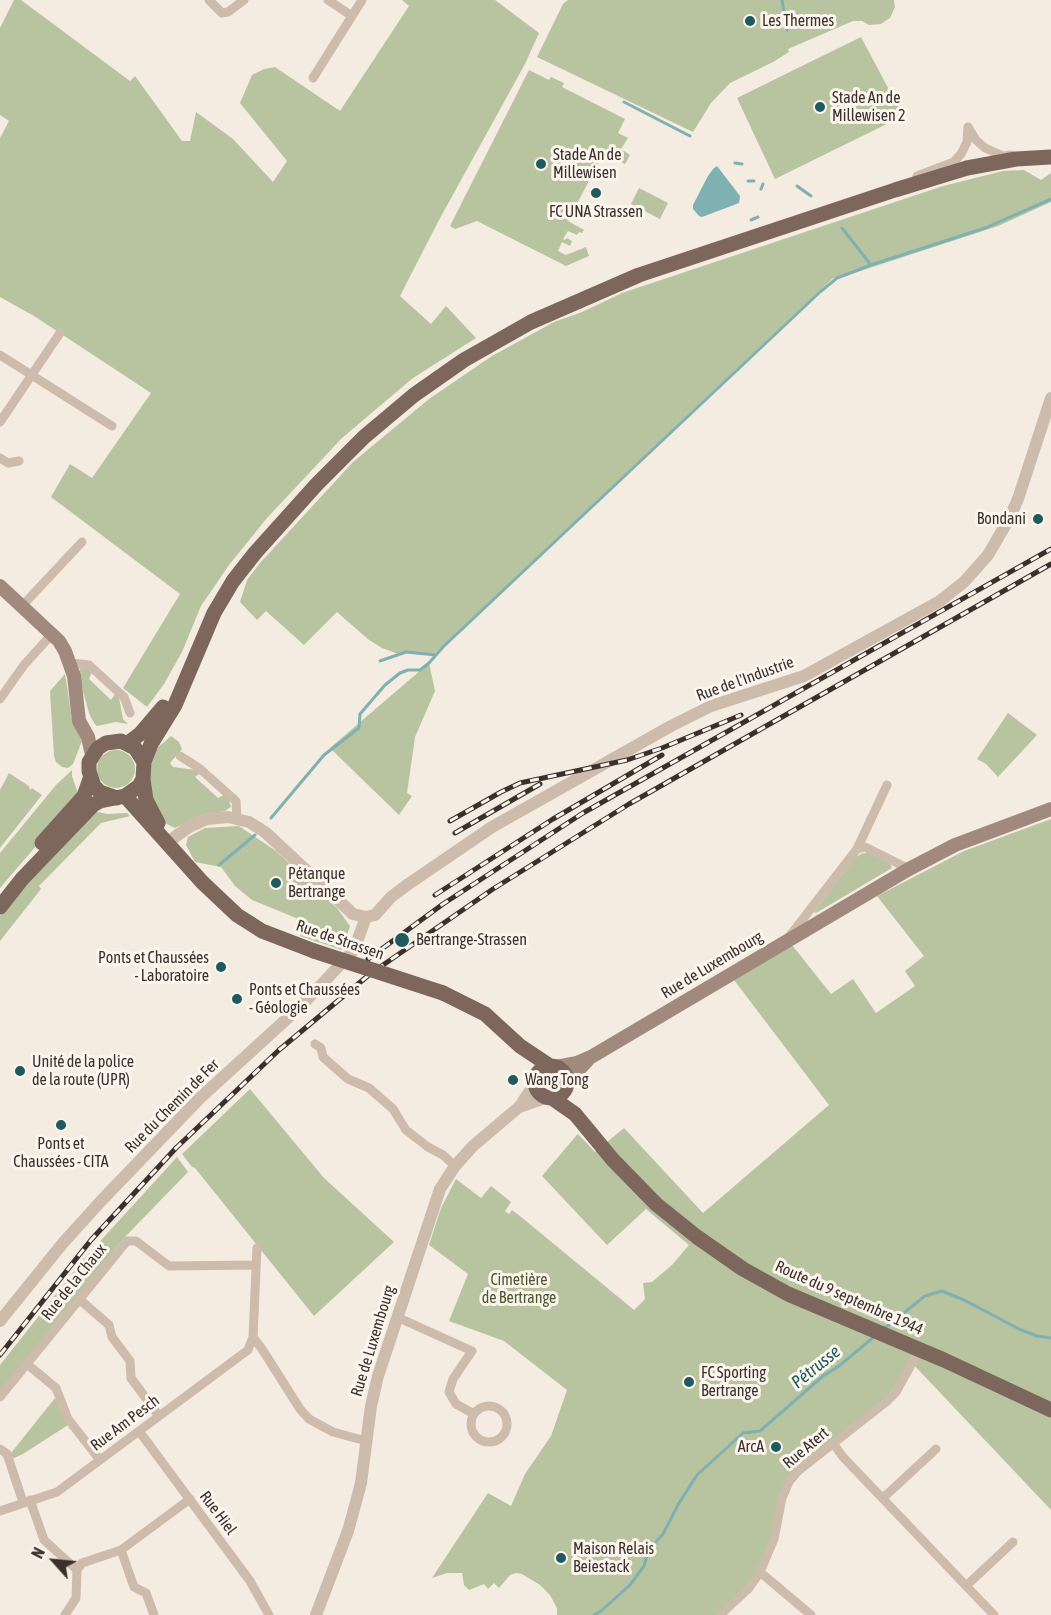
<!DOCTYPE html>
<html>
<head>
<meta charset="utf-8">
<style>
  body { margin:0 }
  #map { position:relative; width:1051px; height:1615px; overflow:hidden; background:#f4ebe1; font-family:"Asap Condensed",sans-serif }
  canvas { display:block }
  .north { position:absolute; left:24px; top:1531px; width:60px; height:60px; -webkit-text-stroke:4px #fbf5ee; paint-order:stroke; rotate:297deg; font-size:16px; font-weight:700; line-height:24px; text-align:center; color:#3b302b }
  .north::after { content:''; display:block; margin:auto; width:21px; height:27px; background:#3b302b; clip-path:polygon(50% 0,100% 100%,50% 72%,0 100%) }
</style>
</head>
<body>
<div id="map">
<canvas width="1051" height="1615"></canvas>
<div class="north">N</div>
</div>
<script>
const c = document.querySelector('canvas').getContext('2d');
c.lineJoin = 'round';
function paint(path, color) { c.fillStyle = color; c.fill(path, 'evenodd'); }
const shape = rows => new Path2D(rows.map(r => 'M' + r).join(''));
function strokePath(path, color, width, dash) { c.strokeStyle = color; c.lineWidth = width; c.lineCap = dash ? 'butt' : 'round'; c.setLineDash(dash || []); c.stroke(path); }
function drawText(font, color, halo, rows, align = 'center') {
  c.font = font + ' "Asap Condensed",sans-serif'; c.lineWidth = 6; c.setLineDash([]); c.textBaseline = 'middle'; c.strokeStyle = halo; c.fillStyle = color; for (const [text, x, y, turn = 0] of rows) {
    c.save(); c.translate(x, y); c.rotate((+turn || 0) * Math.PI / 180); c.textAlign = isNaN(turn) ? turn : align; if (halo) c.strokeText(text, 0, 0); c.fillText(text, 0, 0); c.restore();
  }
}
paint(shape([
  [14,0,21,0,130,81,135,76,182,141,190,141,196,112,233,139,273,182,287,161,240,103,252,75,264,69,275,67,340,111,409,6,402,0,495,0,539,33,525,64,439,220,400,296,431,324,446,306,476,338,413,378,342,438,267,518,229,565,201,606,182,652,164,684,147,707,123,688,180,594,51,497,70,464,92,478,151,393,34,316,0,297,0,138,9,121,0,115,0,28],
  [568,0,894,0,895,7,890,18,881,24,869,25,862,21,853,21,788,49,789,52,773,62,730,83,711,103,693,132,537,57,563,4],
  [861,37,903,116,775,179,737,98],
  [529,70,549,80,551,77,564,83,562,87,625,119,618,133,628,138,621,149,630,155,625,164,603,154,568,221,584,230,582,233,579,232,577,235,568,231,563,239,565,240,567,238,572,241,570,246,562,242,558,251,566,255,586,247,589,256,566,266,477,221,455,229,450,226],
  [1024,170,1041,180,1051,173,1051,202,998,226,839,278,833,278,433,655,406,652,398,654,382,648,369,640,337,612,304,645,266,611,257,620,240,602,247,580,260,563,353,462,429,399,492,356,554,322,582,312,622,293,943,186,1003,171],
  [639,188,668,203,660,219,631,204],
  [429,663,435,691,415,737,407,793,412,796,399,815,330,748],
  [86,667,92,672,89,679,111,700,115,694,119,698,123,719,128,724,116,722,97,726,94,723,89,713,78,673,81,668],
  [65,674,72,719,82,741,73,764,68,768,62,767,56,762,54,756,50,691],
  [1008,713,1037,735,998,777,986,764,977,759],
  [171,736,179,742,182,749,170,763,173,767,196,770,200,773,195,777,218,798,224,795,229,800,231,807,225,811,201,815,175,828,165,823,147,790,149,762,155,750],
  '97 769a19 19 0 1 1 38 0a19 19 0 1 1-38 0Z',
  [72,770,72,776,79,796,0,888,0,853,56,785],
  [9,773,29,786,30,790,32,788,42,795,0,848,0,790],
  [94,811,107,814,127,813,130,816,101,823,39,886,41,889,0,941,0,916,23,885],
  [1051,819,1051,1510,912,1363,896,1392,789,1482,760,1572,720,1615,557,1615,557,1608,550,1595,540,1585,522,1574,516,1573,510,1575,499,1588,494,1583,488,1589,484,1584,469,1590,464,1585,462,1573,447,1573,432,1578,488,1493,511,1506,525,1474,551,1436,567,1390,504,1341,449,1321,468,1274,429,1245,441,1208,456,1179,481,1198,491,1186,511,1202,505,1211,509,1214,512,1210,520,1216,634,1310,645,1299,643,1283,652,1282,673,1264,689,1245,646,1209,607,1245,542,1176,576,1136,578,1134,595,1152,624,1128,703,1213,829,1105,734,980,792,945,831,994,853,979,876,1013,915,986,905,971,924,956,877,896,964,851],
  [239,826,276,851,337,908,350,926,342,950,300,936,301,920,252,900,235,886,221,867,195,862,186,845,188,837,205,828],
  [863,853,870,853,890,864,892,868,816,913,814,912,856,857],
  [250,1089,324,1178,394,1242,314,1316,195,1168,192,1167,182,1154],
  [177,1157,188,1172,123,1239,0,1392,0,1365,83,1260],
  [55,1398,68,1425,23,1454,12,1459,11,1453]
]), '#b8c4a0');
paint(shape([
  [717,166,740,196,739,203,702,217,699,216,693,209,693,205,708,176,713,169]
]), '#7fb0b2');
strokePath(shape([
  [782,0,787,30],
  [624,102,690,136],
  [735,163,742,164],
  [748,181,754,181],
  [797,186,811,196],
  [761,189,763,184],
  [751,220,758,217],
  [842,228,871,265],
  [380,661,406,652,436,655],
  [271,818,324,755,359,728,360,714,385,685,400,673,408,670,420,670,429,663,443,647,820,292,837,278,871,265,985,228,1051,199],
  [219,865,255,835],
  [885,1328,925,1296,942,1291,964,1300,1019,1329,1037,1336,1051,1338],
  [594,1615,601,1611,630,1585,644,1566,648,1551,663,1534,679,1503,697,1475,743,1433,760,1431,823,1376,839,1366,875,1336]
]), '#7fb0b2', 3);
strokePath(shape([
  [209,0,222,13,228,12,244,0],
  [328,0,352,16],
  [313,78,362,0],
  [968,127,976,140,985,148,1003,156,1011,155],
  [917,176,954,162,961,154,967,142,968,127],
  [0,355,112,426],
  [0,422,60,333],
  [0,458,8,463,19,461],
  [22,606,82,542],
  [71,663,89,665,124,697,130,713],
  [0,699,24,665,52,634],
  [180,756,199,768,236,801,237,818],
  [857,849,887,785],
  [789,937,857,849,865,847,909,869],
  [315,1044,321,1048,323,1057,348,1079,369,1088,393,1109,406,1130,428,1147,443,1155,455,1166],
  [257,1248,253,1337,262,1349,300,1409,309,1419,333,1432,366,1441],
  [79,1299,109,1325,112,1337,130,1361,131,1378,159,1416],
  [397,1317,472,1351,453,1379,449,1392,456,1404,474,1414],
  [27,1364,56,1388,68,1419,100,1460],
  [0,1397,127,1241,136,1241,169,1266,256,1265],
  '471 1424a18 18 0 1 1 36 0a18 18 0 1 1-36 0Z',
  [139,1431,250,1581,269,1615],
  [833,1443,843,1457,994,1615],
  [0,1449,7,1454,23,1502],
  [883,1498,936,1449],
  [30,1500,44,1540,77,1570],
  [0,1511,57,1492,248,1350,253,1337],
  [121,1550,134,1587,146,1593,154,1615],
  [760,1572,811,1615],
  [966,1586,1013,1542],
  [65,1615,76,1598,77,1570,82,1563,121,1550,190,1499],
  [720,1615,749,1588,760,1572,774,1539,782,1498,789,1482,798,1471,886,1402,896,1392,912,1363,918,1349]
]), '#cdbbac', 9);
strokePath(shape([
  [168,842,189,827,207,819,228,817,249,822,265,832,353,914,366,917,375,915,391,897,407,885,492,827,671,726,711,706,804,676,940,601,964,582,988,555,1009,519,1018,499,1051,398],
  [520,1106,535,1083],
  [0,1321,63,1243,101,1201,200,1098,302,1005,354,950,366,917],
  [316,1615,348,1531,356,1502,361,1483,371,1406,378,1376,440,1189,455,1166,473,1146,519,1107,545,1098]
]), '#cdbbac', 12);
strokePath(shape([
  [0,586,59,641,65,651,74,676,79,721,88,737,92,755],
  [556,1067,577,1063,591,1057,909,869,955,845,1051,809],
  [567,1082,587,1061]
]), '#a18a7d', 14);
strokePath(shape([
  [128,743,140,734,163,707],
  [144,762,151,744,175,705,214,613,233,581,255,553,317,484,364,437,414,395,464,360,531,322,639,275,895,190,967,168,1016,159,1051,157],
  [143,779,146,800,158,823],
  [125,796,202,882,237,915,262,931,314,951],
  [42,843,84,796,90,779],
  [0,907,22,879,93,805,100,801,125,796,139,786,143,779,144,762,135,748,121,741,106,743,98,748,89,762,89,771,94,786,100,792,117,798],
  [443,993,485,1014,520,1046,550,1066],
  '535 1082a16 16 0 1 1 32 0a16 16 0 1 1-32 0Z',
  [552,1098,575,1114,613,1160,656,1204,697,1237,743,1269,788,1294,944,1360,1051,1410]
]), '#7d675c', 15);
const rail = shape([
  [450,821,501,792,520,783,627,760,662,748,741,715],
  [455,833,540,784],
  [435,895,553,819,662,755],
  [368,959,443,904,583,813,1051,549],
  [0,1355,91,1240,176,1148,279,1050,370,974,493,889,629,804,1051,564]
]);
strokePath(rail, '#3b302b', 5);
strokePath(rail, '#fbf5ee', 3, [9]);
strokePath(shape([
  [314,951,443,993]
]), '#7d675c', 15);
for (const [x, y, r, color] of [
  [750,21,6,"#1f5a5e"],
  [820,107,6,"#1f5a5e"],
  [541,164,6,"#1f5a5e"],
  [596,193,6,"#1f5a5e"],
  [1038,519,6,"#1f5a5e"],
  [276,883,6,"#1f5a5e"],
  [402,940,8,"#1f5a5e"],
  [221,967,6,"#1f5a5e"],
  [237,999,6,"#1f5a5e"],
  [20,1071,6,"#1f5a5e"],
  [513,1080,6,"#1f5a5e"],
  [61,1125,6,"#1f5a5e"],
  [689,1382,6,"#1f5a5e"],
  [776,1447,6,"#1f5a5e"],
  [561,1558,6,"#1f5a5e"]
]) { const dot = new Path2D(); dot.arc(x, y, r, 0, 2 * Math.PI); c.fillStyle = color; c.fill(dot); strokePath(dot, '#fbf5ee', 2); }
drawText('16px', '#3b302b', '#fbf5ee', [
  ["Les Thermes",762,21],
  ["Stade An de",832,98],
  ["Millewisen 2",832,116],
  ["Stade An de",553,155],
  ["Millewisen",553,173],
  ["FC UNA Strassen",596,212,"center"],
  ["Bondani",1026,519,"right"],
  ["Pétanque",288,874],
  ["Bertrange",288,892],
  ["Bertrange-Strassen",416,940],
  ["Ponts et Chaussées",209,958,"right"],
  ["- Laboratoire",209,976,"right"],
  ["Ponts et Chaussées",249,990],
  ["- Géologie",249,1008],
  ["Unité de la police",32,1062],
  ["de la route (UPR)",32,1080],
  ["Wang Tong",525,1080],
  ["Ponts et",61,1144,"center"],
  ["Chaussées - CITA",61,1162,"center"],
  ["FC Sporting",701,1373],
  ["Bertrange",701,1391],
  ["ArcA",764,1447,"right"],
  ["Maison Relais",573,1549],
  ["Beiestack",573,1567]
], 'left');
drawText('16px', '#3b302b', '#fbf5ee', [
  ["Rue de l'Industrie",745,679,-20],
  ["Rue de Strassen",340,940,19],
  ["Rue de Luxembourg",712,965,-31],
  ["Rue du Chemin de Fer",172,1106,-45],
  ["Rue de la Chaux",74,1282,-51],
  ["Route du 9 septembre 1944",849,1298,24],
  ["Rue de Luxembourg",373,1341,-73],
  ["Rue Am Pesch",125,1423,-37],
  ["Rue Atert",806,1448,-40],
  ["Rue Hiel",218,1513,53]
]);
drawText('16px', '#4a5a2e', '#fbf5ee', [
  ["Cimetière",519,1280],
  ["de Bertrange",519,1298]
]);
drawText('italic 18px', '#1f5a5e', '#fbf5ee', [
  ["Pétrusse",816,1367,-39]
]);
</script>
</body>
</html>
